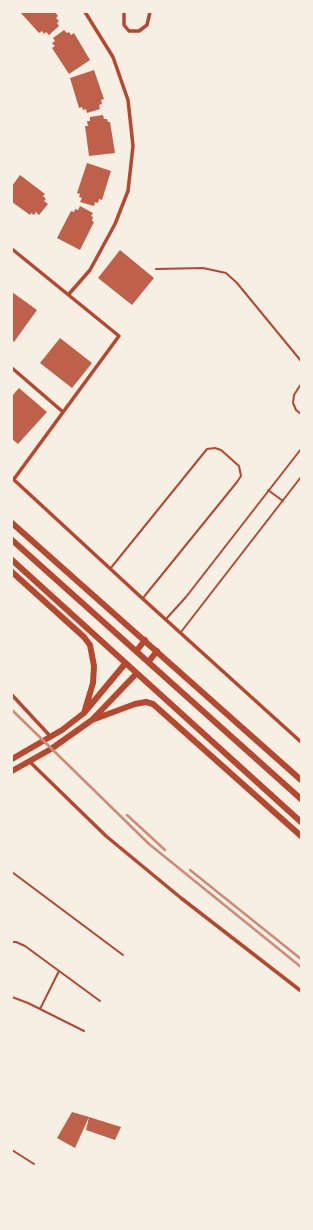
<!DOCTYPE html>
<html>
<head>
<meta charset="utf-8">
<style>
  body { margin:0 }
  #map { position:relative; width:313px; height:1230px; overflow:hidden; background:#f6efe4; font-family:Cabin,sans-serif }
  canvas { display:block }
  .frame { position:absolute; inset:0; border:13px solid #f6efe4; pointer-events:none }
</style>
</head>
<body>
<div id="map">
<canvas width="313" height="1230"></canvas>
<div class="frame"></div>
</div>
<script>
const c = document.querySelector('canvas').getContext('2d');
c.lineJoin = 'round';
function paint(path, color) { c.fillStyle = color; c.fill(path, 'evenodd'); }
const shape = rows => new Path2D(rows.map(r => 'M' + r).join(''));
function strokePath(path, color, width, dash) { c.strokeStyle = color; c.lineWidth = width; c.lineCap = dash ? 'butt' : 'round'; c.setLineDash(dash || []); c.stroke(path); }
paint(shape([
  [20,12,55,12,58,16,56,18,59,21,57,23,59,26,49,35,46,32,44,34,42,31,39,33],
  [64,30,67,33,69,32,71,35,74,33,90,60,69,74,52,48,55,46,52,43,55,41,53,38],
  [94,70,104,99,101,100,102,104,99,105,100,109,87,113,86,109,83,110,82,107,79,108,70,78],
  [103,115,104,119,107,119,108,122,110,122,115,153,89,156,85,126,88,126,87,121,90,121,90,117],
  [87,163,111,171,102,200,99,199,98,203,95,202,94,206,80,202,82,198,79,197,80,194,77,193],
  [20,175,45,194,43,196,46,199,44,201,48,204,39,215,36,212,34,215,31,213,30,215,12,202,12,186],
  [80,206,93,213,91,216,93,217,92,221,94,222,80,250,57,238,71,211,74,212,75,209,78,210],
  [120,250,154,278,132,305,98,278],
  [12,292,37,310,14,342,12,341],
  [60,338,92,363,72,388,40,363],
  [19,388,47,412,18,444,12,439,12,396],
  [72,1112,89,1117,75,1148,57,1138],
  [89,1117,121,1127,115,1140,86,1130]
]), '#bf614a');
strokePath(shape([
  [156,269,203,268,226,273,237,283,301,361],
  [301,384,294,395,293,403,296,410,301,414],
  [268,490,283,501],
  [110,569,207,449,215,448,221,450,239,466,241,476,237,482,143,598],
  [166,619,186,597,301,449],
  [181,632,301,477],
  [12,872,123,955],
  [12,942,16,942,25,946,100,1001],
  [12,997,28,1003,84,1031],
  [40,1009,59,971],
  [12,1150,34,1164]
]), '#b5482f', 2);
strokePath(shape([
  [124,12,124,25,129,31,139,31,147,25,150,12],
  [12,249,119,336,14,479],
  [69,294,90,270,115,224,128,191,133,146,128,100,113,57,85,12],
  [12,368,63,412],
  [12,478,143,599,301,742],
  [12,695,51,737],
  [30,762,106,836,181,898,301,991]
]), '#b5482f', 3.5);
strokePath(shape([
  [12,523,301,780],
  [12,540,301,799],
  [12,560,301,822],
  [12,572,84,637,90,645,94,666,93,683,84,713],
  [138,649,145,640],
  [150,660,157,651],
  [92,720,135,704,146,702,153,704,301,836],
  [12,759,62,730,84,713,124,665],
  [12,771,51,749,92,720,135,675]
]), '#b5482f', 6);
strokePath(shape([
  [12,710,149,844,301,967],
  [127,815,165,850],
  [190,870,301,959]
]), '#cf8b77', 2.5);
</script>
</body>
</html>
